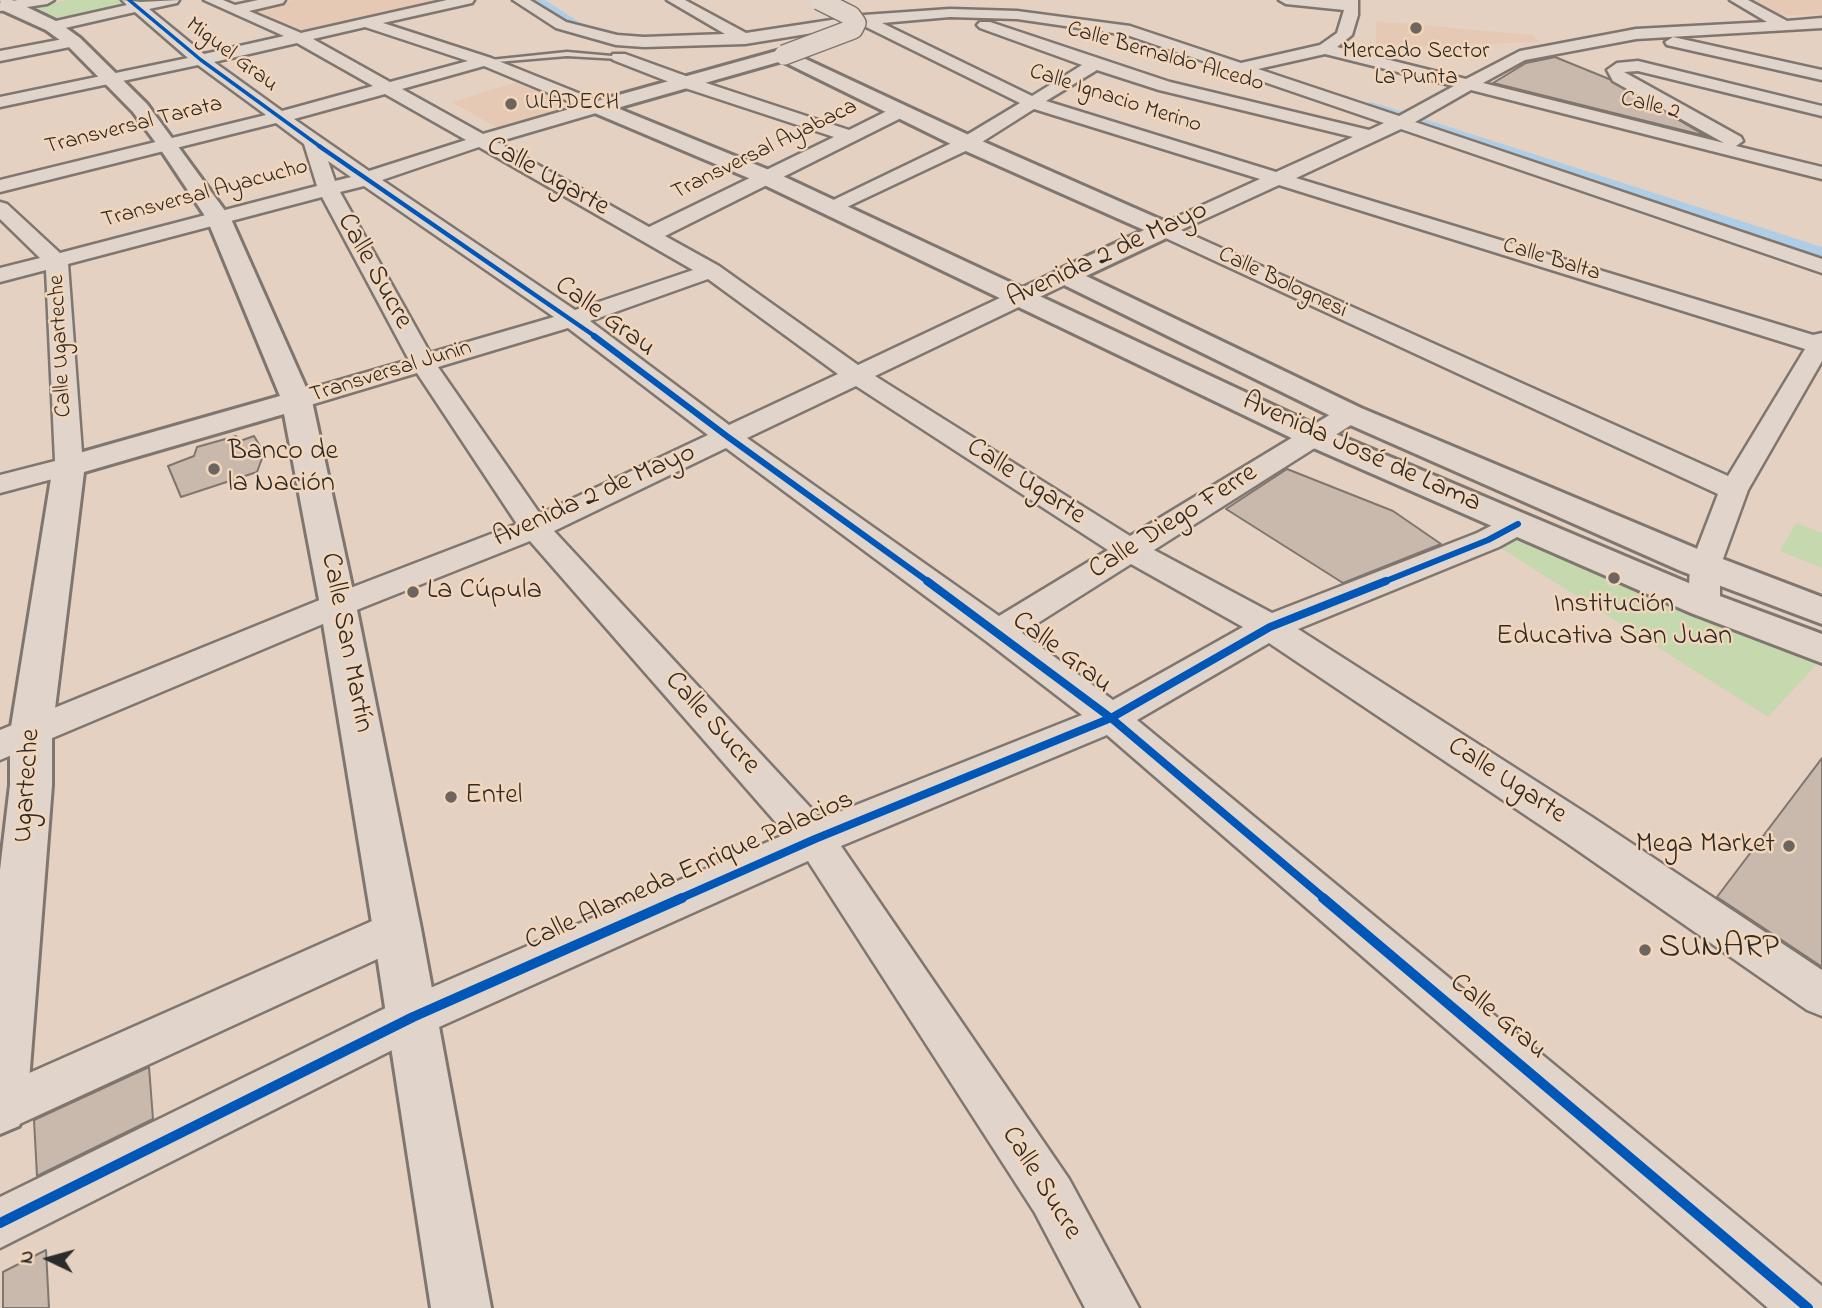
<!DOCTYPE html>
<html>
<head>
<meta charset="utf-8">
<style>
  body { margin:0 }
  #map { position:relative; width:1822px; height:1308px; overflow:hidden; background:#e4d1c2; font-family:"Indie Flower",sans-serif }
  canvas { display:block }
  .north { position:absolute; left:14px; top:1224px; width:70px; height:70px; -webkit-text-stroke:5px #f3d6ba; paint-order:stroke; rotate:275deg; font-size:19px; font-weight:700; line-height:28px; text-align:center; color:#2b2b2b }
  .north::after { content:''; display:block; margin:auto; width:24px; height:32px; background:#2b2b2b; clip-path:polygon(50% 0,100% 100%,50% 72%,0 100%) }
</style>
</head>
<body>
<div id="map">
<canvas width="1822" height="1308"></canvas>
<div class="north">N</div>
</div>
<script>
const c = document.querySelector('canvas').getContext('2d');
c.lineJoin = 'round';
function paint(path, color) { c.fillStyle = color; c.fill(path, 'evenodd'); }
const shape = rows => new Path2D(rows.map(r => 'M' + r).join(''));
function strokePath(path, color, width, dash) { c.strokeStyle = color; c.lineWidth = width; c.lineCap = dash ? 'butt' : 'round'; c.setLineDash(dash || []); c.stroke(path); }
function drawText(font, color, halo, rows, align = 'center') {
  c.font = font + ' "Indie Flower",sans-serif'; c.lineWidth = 5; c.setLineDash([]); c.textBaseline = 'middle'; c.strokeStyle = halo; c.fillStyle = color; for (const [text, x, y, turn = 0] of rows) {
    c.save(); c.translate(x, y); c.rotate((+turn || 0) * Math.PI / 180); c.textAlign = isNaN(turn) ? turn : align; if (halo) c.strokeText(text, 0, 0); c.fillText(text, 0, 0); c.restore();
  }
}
paint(shape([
  [294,0,458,0,314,32,306,32,250,9],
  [1748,0,1822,0,1822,14,1776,16],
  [1376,21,1533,35,1540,42,1376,48],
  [521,81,570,107,498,128,452,102]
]), '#e6c9b4');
paint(shape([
  [68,0,120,0,127,5,56,21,32,8],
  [1796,523,1822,533,1822,568,1780,551],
  [1518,524,1818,663,1768,717,1488,540]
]), '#c6d8ae');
paint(shape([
  [528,0,545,0,582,24,621,33,624,36,616,41,572,30,528,0],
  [1372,102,1822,247,1822,261,1366,111,1363,107,1366,103,1372,102]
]), '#afcee6');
const building = shape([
  [1555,57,1609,79,1706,136,1493,83,1526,63,1555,57],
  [236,436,240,441,254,436,264,453,257,472,181,497,168,466,194,456,197,447,236,436],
  [1287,469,1393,511,1441,544,1343,583,1226,509,1287,469],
  [1822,758,1822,967,1717,897,1822,758],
  [149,1067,153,1119,37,1176,34,1120,149,1067],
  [46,1250,49,1308,3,1308,3,1272,46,1250]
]);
paint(building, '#c9b9ad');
strokePath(building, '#7e766f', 2);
const lane = shape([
  [567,52,623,57,619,59,567,56,485,63,481,61,567,52]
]);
const street = shape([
  [18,0,54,0,47,4,0,11,0,3,18,0],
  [122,0,141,2,179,0,177,3,149,9,204,54,284,36,204,0,223,0,235,5,258,0,285,0,283,3,249,11,301,33,447,0,474,0,472,3,383,23,491,58,603,103,606,107,603,111,497,142,649,227,834,137,682,87,613,60,611,57,613,54,625,54,694,79,849,130,895,107,907,107,910,111,907,115,665,236,719,266,858,365,1057,271,1073,271,1076,276,1073,281,875,376,1130,536,1341,408,1350,406,1359,408,1363,414,1359,420,1154,550,1272,613,1477,533,1508,517,1518,514,1528,517,1533,524,1528,531,1499,547,1298,629,1592,817,1822,970,1822,1016,1807,1010,1564,841,1269,643,1137,720,1822,1286,1822,1308,1768,1308,1107,735,841,846,1069,1179,1139,1308,1085,1308,1035,1213,808,861,428,1032,0,1248,0,1197,398,1002,786,834,530,541,349,613,0,760,0,730,327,597,517,524,417,373,297,409,288,407,284,401,288,395,409,360,322,197,68,264,83,466,79,472,0,493,0,475,55,461,46,270,0,282,0,268,40,258,0,219,0,202,7,204,60,253,317,186,304,144,276,123,0,192,0,180,266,115,198,65,0,107,0,97,188,58,135,12,52,31,44,26,47,23,127,5,122,0],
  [365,27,468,61,390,82,313,39,365,27],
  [297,43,373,86,282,111,214,62,297,43],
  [484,66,580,106,483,134,402,89,484,66],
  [385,94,466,140,369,171,294,119,385,94],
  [479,147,693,270,575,310,382,180,479,147],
  [328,161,351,177,335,181,328,161],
  [364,186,554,317,430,353,340,192,364,186],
  [708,279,838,374,729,425,590,321,708,279],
  [568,328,708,435,540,514,438,367,568,328],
  [856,386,1108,550,999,616,747,438,856,386],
  [726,448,986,641,1082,715,821,819,554,531,726,448],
  [1131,564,1243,627,1113,700,1022,633,1131,564],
  [513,0,530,0,566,22,617,35,644,37,725,34,667,0,685,0,746,33,864,15,950,9,1017,11,1130,26,1241,63,1320,45,1337,33,1344,10,1286,4,1279,0,1358,0,1358,15,1352,35,1337,47,1466,79,1520,51,1636,29,1767,22,1730,0,1748,0,1787,21,1822,18,1822,28,1636,39,1525,60,1483,83,1724,143,1613,81,1607,70,1617,63,1638,61,1822,106,1822,116,1638,71,1624,72,1741,137,1743,141,1736,146,1822,167,1822,179,1471,90,1415,122,1822,259,1822,273,1401,129,1296,178,1813,335,1822,333,1822,361,1748,490,1720,567,1720,604,1715,612,1704,615,1693,612,1688,604,1690,567,1718,494,1157,234,1153,230,1157,226,1260,179,1034,109,974,147,832,214,825,212,822,208,825,204,960,139,1020,103,862,25,745,44,644,47,616,45,556,28,513,0],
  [950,17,1017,19,1127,35,1384,123,1369,130,1170,82,990,22,980,22,977,25,980,28,1082,65,1032,96,882,23,950,17],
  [1325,54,1454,86,1399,116,1258,69,1325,54],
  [1097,70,1159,90,1353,137,1276,172,1046,101,1097,70],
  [1279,185,1805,349,1728,476,1181,230,1279,185],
  [74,37,82,42,80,45,0,61,0,51,74,37],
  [1673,37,1822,70,1822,80,1667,45,1665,42,1673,37],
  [397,910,412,915,418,929,412,943,0,1133,0,1086,397,910]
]);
const secondary = shape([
  [0,0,12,0,58,22,80,38,147,104,231,219,312,401,356,605,421,929,491,1308,431,1308,373,929,320,605,284,414,84,472,52,733,52,785,27,1107,19,1126,0,1134,0,870,10,785,10,733,53,466,58,459,280,396,207,219,159,147,133,112,68,46,46,30,2,10,0,0],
  [784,49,975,138,1173,225,1176,230,1173,235,1086,276,1361,408,1707,553,1822,597,1822,624,1681,571,1339,420,1056,281,1052,276,1056,271,1144,230,959,148,782,61,617,108,774,172,1324,429,1717,595,1822,634,1822,663,1691,613,1302,443,758,182,590,111,587,107,590,103,784,49]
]);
strokePath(lane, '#7e766f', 5);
strokePath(street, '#7e766f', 5);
strokePath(secondary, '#7e766f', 6);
paint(lane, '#e1d5cb');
paint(street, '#e1d5cb');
paint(secondary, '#e1d5cb');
const secondaryBridge = shape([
  [784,55,853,29,856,23,851,16,819,0]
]);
strokePath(secondaryBridge, '#7e766f', 22, []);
strokePath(secondaryBridge, '#e1d5cb', 19);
strokePath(shape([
  [129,0,201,60,322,148]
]), '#0057b8', 3.5);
strokePath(shape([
  [319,146,596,337]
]), '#0057b8', 4.5);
strokePath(shape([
  [594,336,728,437,930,583],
  [1381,583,1488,540,1518,524]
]), '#0057b8', 6);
strokePath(shape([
  [927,581,1111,718,1325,899],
  [679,899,815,839,1111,718,1270,627,1386,581]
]), '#0057b8', 8);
strokePath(shape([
  [1323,898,1808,1308],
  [0,1223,413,1017,682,898]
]), '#0057b8', 10);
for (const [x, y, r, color] of [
  [1416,28,7,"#6c6560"],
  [511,104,7,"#6c6560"],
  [214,469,7,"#6c6560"],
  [1614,578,7,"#6c6560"],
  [413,592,7,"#6c6560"],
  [451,797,7,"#6c6560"],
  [1789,846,7,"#6c6560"],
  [1645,950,7,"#6c6560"]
]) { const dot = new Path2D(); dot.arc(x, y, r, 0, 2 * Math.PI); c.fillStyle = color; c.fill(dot); strokePath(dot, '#f3d6ba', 2.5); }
drawText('23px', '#2b2b2b', '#f3d6ba', [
  ["Mercado Sector",1416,53],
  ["La Punta",1416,79],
  ["ULADECH",525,104,"left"]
]);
drawText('23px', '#2b2b2b', '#f3d6ba', [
  ["Miguel Grau",231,56,37],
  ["Calle Bernaldo Alcedo",1165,58,16],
  ["Calle Ignacio Merino",1115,100,18],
  ["Calle 2",1650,107,14],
  ["Transversal Tarata",134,127,-14],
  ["Transversal Ayabaca",765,151,-26],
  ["Transversal Ayacucho",205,195,-15],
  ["Calle Balta",1551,261,17],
  ["Calle Bolognesi",1282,284,25],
  ["Calle Ugarteche",62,346,-93],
  ["Transversal Junin",391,373,-17]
]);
drawText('28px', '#2b2b2b', '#f3d6ba', [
  ["Calle Ugarte",547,178,29],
  ["Avenida 2 de Mayo",1108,256,-25],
  ["Calle Sucre",373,272,61],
  ["Calle Grau",604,318,36],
  ["Avenida José de Lama",1361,454,24],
  ["Calle Ugarte",1025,483,33],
  ["Avenida 2 de Mayo",595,497,-24],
  ["Calle Diego Ferre",1174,523,-32],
  ["Calle San Martín",345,643,79],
  ["Calle Grau",1061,654,37],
  ["Calle Sucre",711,724,48],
  ["Calle Ugarte",1506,782,33],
  ["Ugarteche",29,786,-86],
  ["Calle Alameda Enrique Palacios",690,872,-24],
  ["Calle Grau",1497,1018,40],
  ["Calle Sucre",1040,1184,58]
]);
drawText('28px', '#2b2b2b', '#f3d6ba', [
  ["Banco de",228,453],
  ["la Nación",228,485],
  ["La Cúpula",427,592],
  ["Institución",1614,606,"center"],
  ["Educativa San Juan",1614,638,"center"],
  ["Entel",465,797],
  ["Mega Market",1775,846,"right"]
], 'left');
drawText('33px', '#2b2b2b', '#f3d6ba', [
  ["SUNARP",1659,950]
], 'left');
</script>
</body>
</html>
